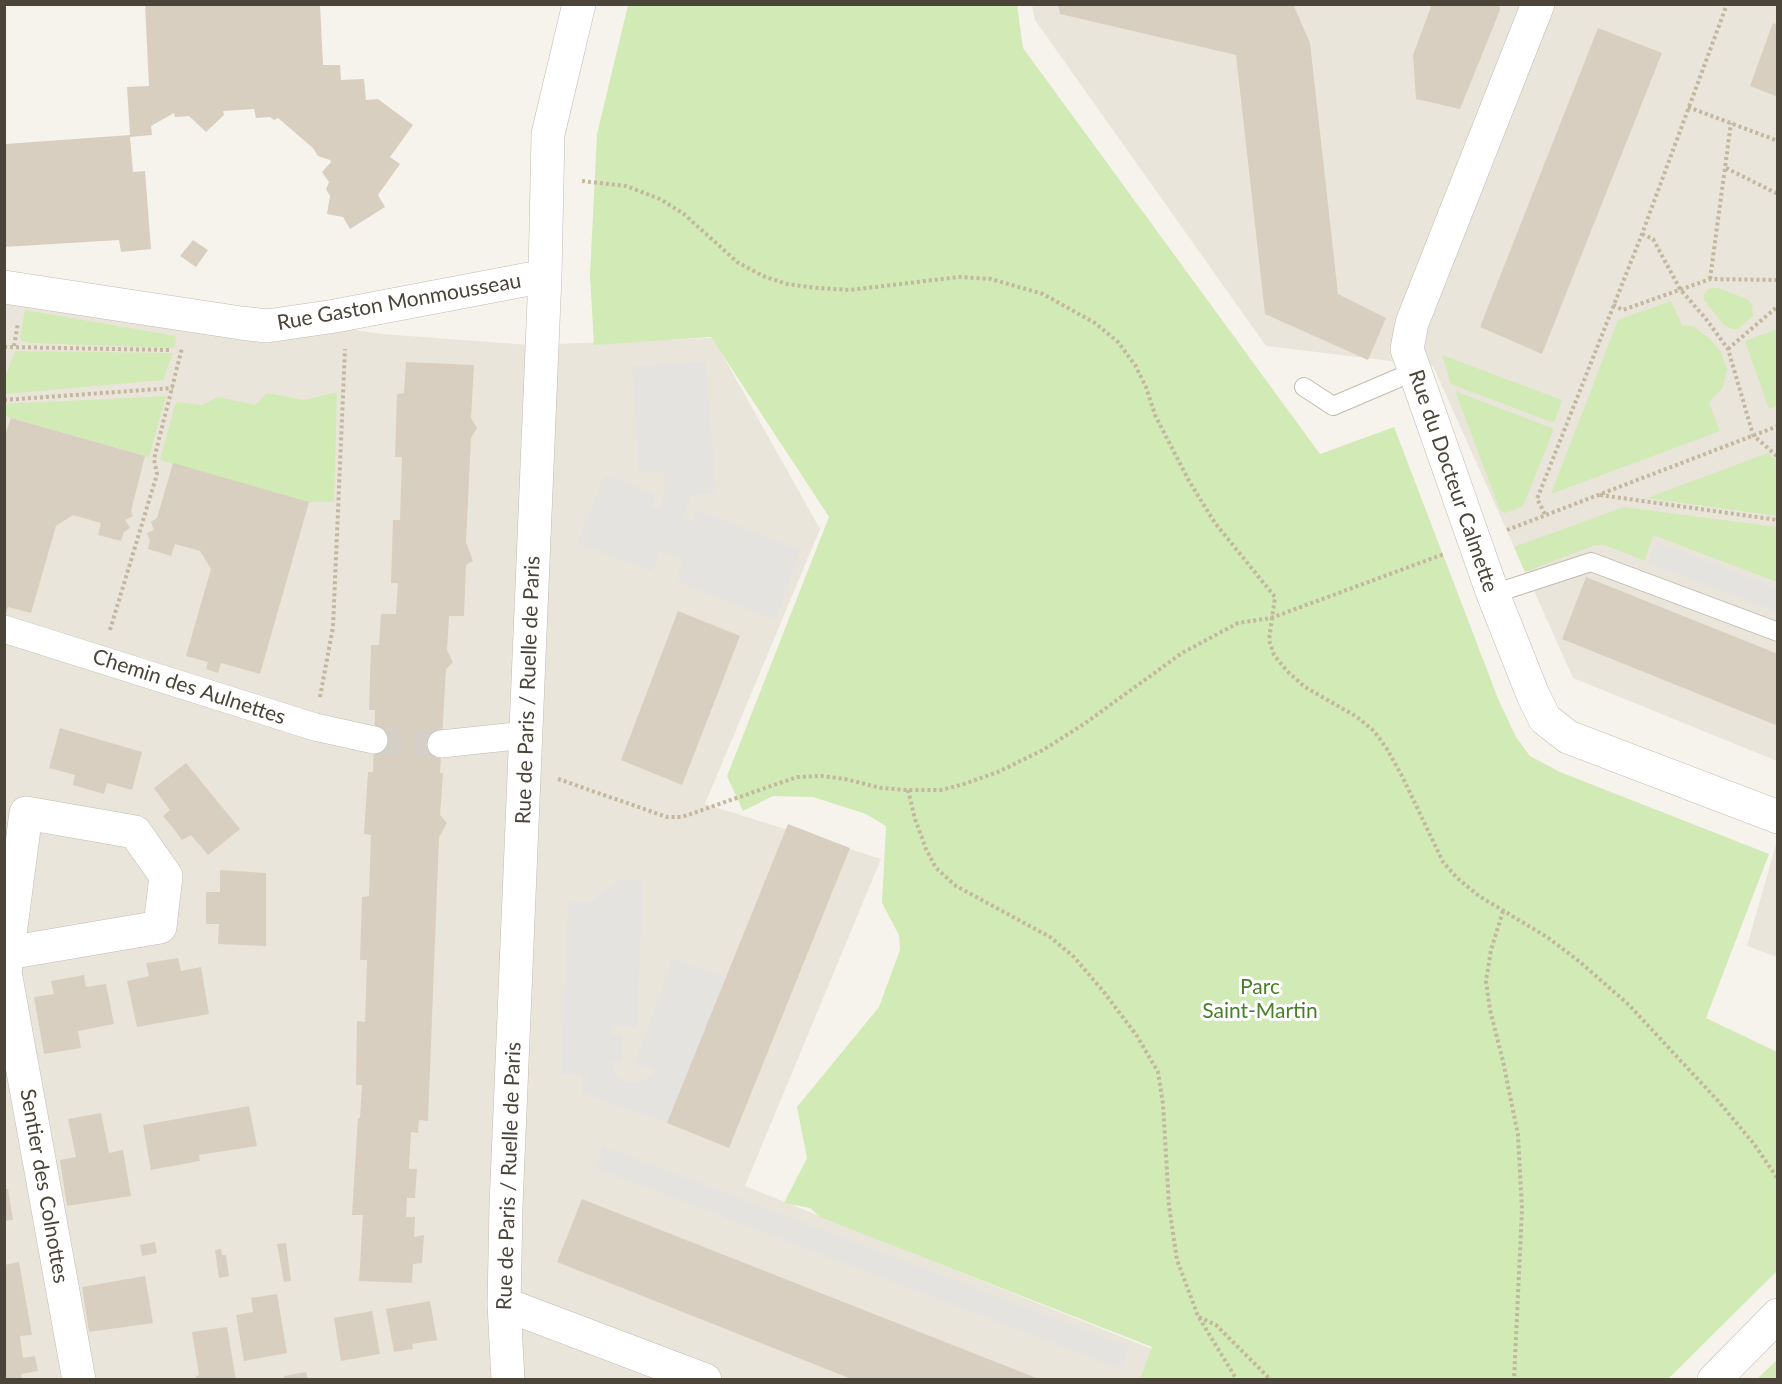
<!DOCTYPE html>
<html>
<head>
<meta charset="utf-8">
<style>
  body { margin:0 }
  #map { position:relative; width:1782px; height:1384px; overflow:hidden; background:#f6f3ec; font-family:Lato,sans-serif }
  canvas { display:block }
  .frame { position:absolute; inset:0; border:6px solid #4b4439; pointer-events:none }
</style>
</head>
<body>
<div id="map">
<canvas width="1782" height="1384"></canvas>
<div class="frame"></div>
</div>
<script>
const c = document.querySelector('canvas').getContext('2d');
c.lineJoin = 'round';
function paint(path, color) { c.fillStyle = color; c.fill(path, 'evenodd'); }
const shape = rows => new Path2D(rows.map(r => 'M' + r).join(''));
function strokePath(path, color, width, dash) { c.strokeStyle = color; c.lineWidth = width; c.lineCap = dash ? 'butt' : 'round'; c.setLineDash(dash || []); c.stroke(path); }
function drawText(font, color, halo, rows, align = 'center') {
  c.font = font + ' Lato,sans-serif'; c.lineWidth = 6; c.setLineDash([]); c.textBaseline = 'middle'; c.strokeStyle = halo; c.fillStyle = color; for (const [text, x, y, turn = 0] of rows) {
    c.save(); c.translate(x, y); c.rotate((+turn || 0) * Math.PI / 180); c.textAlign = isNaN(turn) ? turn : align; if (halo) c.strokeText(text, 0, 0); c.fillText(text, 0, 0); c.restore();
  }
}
paint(shape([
  [1032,5,1777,5,1777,761,1573,678,1433,366,1266,346,1035,20],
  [5,281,382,334,529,345,713,338,820,529,705,804,881,859,745,1186,1152,1349,1141,1379,5,1380],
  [1777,841,1778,957,1777,957,1747,946]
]), '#eae5da');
paint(shape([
  [628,5,1017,5,1023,48,1320,454,1394,427,1499,701,1516,737,1530,756,1560,772,1769,854,1706,1018,1777,1052,1777,1271,1668,1379,1140,1379,1152,1347,820,1217,810,1208,784,1203,807,1158,797,1107,879,1007,900,950,899,935,882,903,886,826,866,814,813,797,773,796,743,811,727,776,829,517,711,337,594,345,590,275,597,134],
  [1712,288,1718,288,1747,299,1752,304,1753,316,1738,329,1732,329,1724,325,1704,300,1704,294,1707,290],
  [1671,301,1682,325,1694,327,1709,338,1721,352,1727,370,1723,387,1709,403,1720,431,1551,494,1618,320],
  [25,310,176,336,175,348,30,343,23,341,20,337],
  [1777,329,1777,406,1769,409,1745,341],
  [15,351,173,353,163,380,5,394,6,375],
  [1442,355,1562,400,1554,423,1451,384],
  [1455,391,1554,429,1523,506,1506,513,1500,510],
  [337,392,334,502,309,502,160,460,176,402,202,405,218,397,255,405,267,393,304,400],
  [166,396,149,457,5,416,4,404],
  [1768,453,1777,460,1777,516,1647,498],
  [1624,507,1777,527,1777,582,1653,535,1645,561,1605,545,1595,545,1525,572,1514,547],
  [1777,1360,1777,1379,1757,1379]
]), '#d2eab5');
paint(shape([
  [706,361,716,494,692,495,683,518,692,522,697,510,801,550,775,620,675,581,683,559,661,550,652,572,577,543,605,474,655,494,651,506,659,509,665,492,664,471,639,472,632,367],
  [1656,542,1777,588,1777,612,1648,563],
  [619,880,643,881,637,1027,613,1026,612,1034,622,1035,621,1062,611,1062,614,1071,622,1080,630,1083,645,1081,656,1071,635,1062,673,958,726,978,667,1123,582,1093,582,1075,561,1074,568,901,591,902],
  [603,1146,1130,1347,1121,1369,595,1168]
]), '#e5e3e0');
paint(shape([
  [145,4,320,4,323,65,340,65,341,80,364,79,366,100,378,99,413,125,390,157,400,164,378,195,385,207,350,229,343,217,327,214,330,196,326,189,329,182,322,172,331,162,330,160,318,156,313,148,278,118,274,120,270,117,256,118,254,109,223,111,224,115,206,132,189,116,175,117,174,113,151,126,152,135,130,137,133,172,145,171,151,249,121,252,119,240,4,247,5,144,130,135,127,87,149,86],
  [1058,4,1293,4,1310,43,1338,294,1386,318,1368,360,1265,314,1236,55,1060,14],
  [1432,4,1499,4,1500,10,1460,109,1416,99,1413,55],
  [1773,23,1778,25,1778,97,1750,86],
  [1598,28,1662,53,1542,354,1480,327],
  [193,240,208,250,196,267,180,256],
  [406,362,474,365,471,418,477,428,471,438,466,542,473,561,466,565,464,616,449,616,447,650,453,662,446,669,440,773,443,773,440,815,447,823,439,837,428,1121,419,1120,418,1133,411,1132,409,1169,417,1169,415,1198,407,1198,406,1217,415,1217,414,1237,424,1235,422,1263,413,1264,412,1283,359,1281,363,1215,352,1215,358,1118,360,1118,362,1085,356,1085,357,1021,365,1022,367,960,360,960,362,897,369,896,371,835,364,834,368,772,373,772,375,710,369,710,371,645,379,645,381,614,396,614,398,583,391,583,393,520,400,520,402,457,395,457,397,394,404,393],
  [11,418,145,456,131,511,133,516,125,520,130,528,124,532,121,541,98,535,101,523,73,515,56,526,31,613,8,607,5,616,4,438],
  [173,463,309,502,260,674,221,663,218,673,206,669,208,662,186,656,211,569,200,551,175,544,171,556,148,549,150,540,147,533,154,530,151,522,157,518],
  [1586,577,1778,654,1778,726,1562,639],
  [678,611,740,636,682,785,621,760],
  [60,728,142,752,132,790,107,783,104,794,73,785,75,775,49,768],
  [186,763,240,829,208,855,191,835,182,840,173,828,163,816,170,810,154,788],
  [788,824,850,848,729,1148,667,1123],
  [220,870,266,873,266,946,218,944,219,924,206,924,206,892,220,892],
  [178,958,181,971,201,967,209,1014,137,1027,127,981,149,976,146,963],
  [84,975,86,987,106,984,114,1024,78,1031,81,1048,44,1054,34,997,54,994,51,981],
  [249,1106,257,1146,199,1155,200,1161,151,1170,143,1125],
  [101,1113,109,1153,123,1150,131,1196,67,1206,60,1160,76,1157,68,1119],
  [4,1189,8,1189,13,1220,4,1221],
  [582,1199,1039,1379,1039,1380,854,1380,557,1262],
  [155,1242,157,1253,142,1256,140,1245],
  [286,1243,291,1281,284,1282,277,1244],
  [221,1249,222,1255,226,1255,229,1276,219,1278,215,1250],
  [19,1262,32,1335,20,1336,23,1358,35,1356,38,1371,21,1374,22,1380,4,1380,4,1265],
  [145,1276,153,1323,89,1332,82,1287],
  [277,1294,287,1353,244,1361,236,1315,253,1312,251,1298],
  [430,1301,437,1340,412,1344,413,1349,394,1352,386,1309],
  [372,1311,380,1354,341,1361,334,1318],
  [227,1327,236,1380,196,1380,196,1376,199,1375,192,1332],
  [306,1372,308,1380,284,1380,284,1376]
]), '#d8cfc1');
strokePath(shape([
  [374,740,441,744]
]), '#d4d0c8', 27, [27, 14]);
const service = shape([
  [1304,387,1333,406,1415,371],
  [1493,594,1591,562,1778,632]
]);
const pedestrian = shape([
  [4,629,315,727,374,740],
  [441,744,526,735]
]);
const minor = shape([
  [1538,4,1412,323,1407,349,1493,594,1533,695,1545,719,1568,737,1778,817],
  [4,287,241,323,267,326,335,316,545,276],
  [8,953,160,927,166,876,135,832,26,813,5,972,79,1380],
  [504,1304,705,1380],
  [508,1380,504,1304,506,1206,545,276,548,134,579,4],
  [1714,1380,1778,1315]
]);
strokePath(service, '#c2bbae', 20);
strokePath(pedestrian, '#c2bbae', 28);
strokePath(minor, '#c2bbae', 34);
strokePath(shape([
  [1688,107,1778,141],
  [1726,168,1778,194],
  [582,181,626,186,660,199,684,214,737,262,763,276,787,284,817,288,850,290,959,277,991,279,1043,294,1095,323,1118,342,1135,365,1146,387,1155,415,1189,481,1215,523,1275,597,1269,640,1274,655,1287,671,1305,687,1357,717,1374,731,1387,749,1402,776,1443,862,1457,878,1479,896,1547,937,1580,962,1629,1005,1719,1102,1754,1144,1778,1179],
  [1642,234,1653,239,1680,289,1706,319,1728,349,1753,435,1778,457],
  [1710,279,1731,123],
  [1613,305,1623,310,1710,279,1778,280],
  [14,346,18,323],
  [4,347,169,350],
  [1728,349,1778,306],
  [4,400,173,388],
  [1600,495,1778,520],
  [1545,514,1537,499,1642,234,1727,4],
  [1507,530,1778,426],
  [110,630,157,474,154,459,182,348],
  [320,697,333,627,345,349],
  [558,779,667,817,682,817,797,777,821,776,845,779,881,788,908,790,941,790,964,784,998,772,1043,750,1084,724,1182,653,1238,623,1271,618,1444,554],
  [908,790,915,819,926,849,936,868,956,886,1050,937,1074,957,1103,991,1137,1036,1158,1072,1163,1104,1169,1206,1177,1260,1198,1316,1237,1380],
  [1503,911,1491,950,1486,981,1490,1010,1503,1061,1518,1135,1522,1209,1514,1380],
  [1199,1317,1216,1325,1271,1380]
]), '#c4b79f', 4, [3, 3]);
strokePath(service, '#fff', 18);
strokePath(pedestrian, '#fff', 27);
strokePath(minor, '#fff', 33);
drawText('21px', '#4b4439', '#fff', [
  ["Rue Gaston Monmousseau",399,302,-10],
  ["Rue du Docteur Calmette",1453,481,71],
  ["Chemin des Aulnettes",189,687,18],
  ["Rue de Paris / Ruelle de Paris",528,690,-88],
  ["Rue de Paris / Ruelle de Paris",509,1176,-88],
  ["Sentier des Colnottes",44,1186,80]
]);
drawText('21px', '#4a7f2a', '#fff', [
  ["Parc",1260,987],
  ["Saint-Martin",1260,1011]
]);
</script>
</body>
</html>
